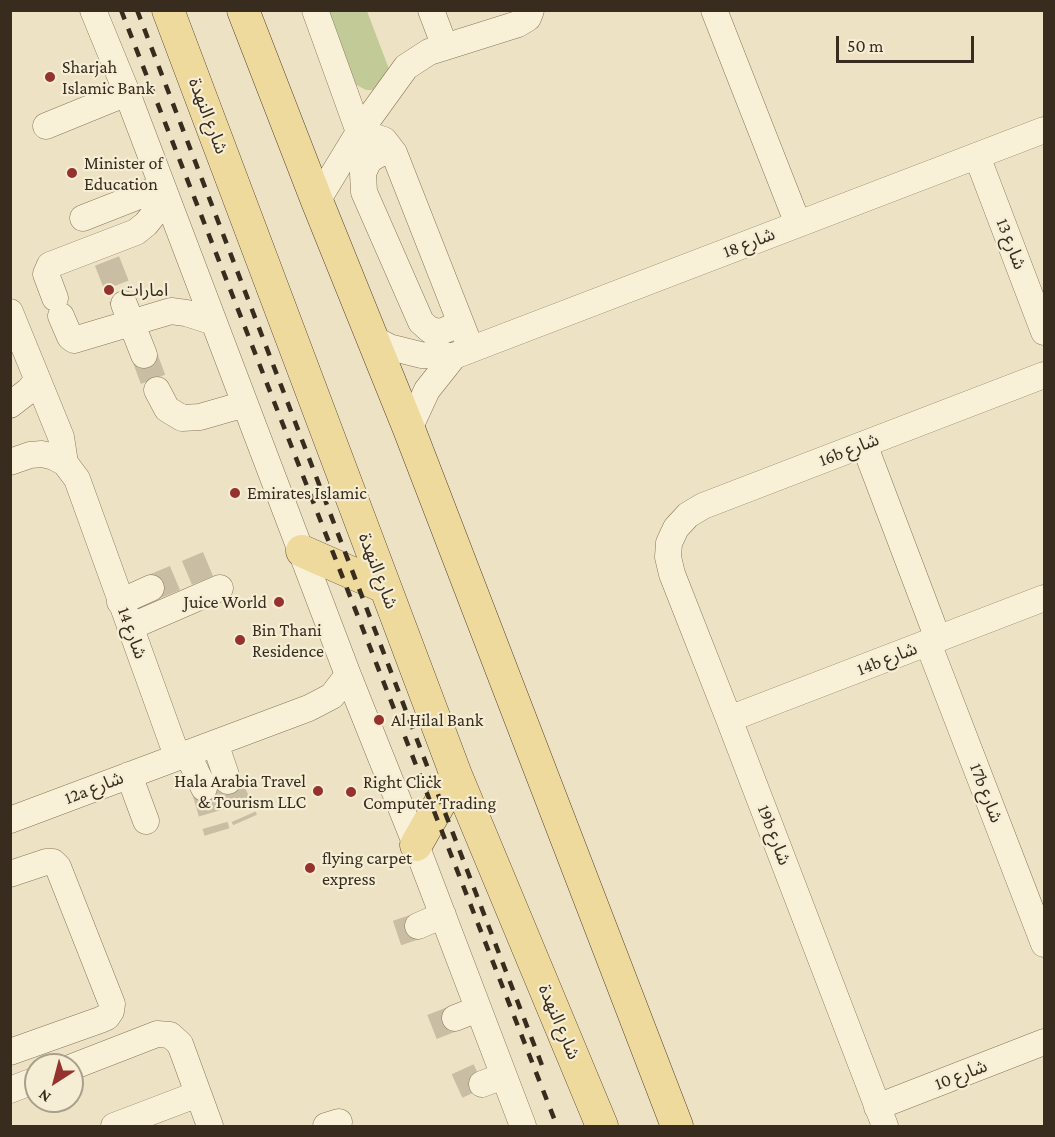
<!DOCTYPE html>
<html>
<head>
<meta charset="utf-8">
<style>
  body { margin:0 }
  #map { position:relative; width:1055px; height:1137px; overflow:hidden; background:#ede3c4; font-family:"Crimson Pro",serif }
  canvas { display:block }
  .frame { position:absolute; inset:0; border:12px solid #382c1f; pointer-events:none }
  .north { position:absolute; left:24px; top:1053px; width:60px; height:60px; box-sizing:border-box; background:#f5edd4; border:2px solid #a9a08c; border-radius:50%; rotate:216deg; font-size:16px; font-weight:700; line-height:24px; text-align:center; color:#382c1f }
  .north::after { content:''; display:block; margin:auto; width:21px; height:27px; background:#95322d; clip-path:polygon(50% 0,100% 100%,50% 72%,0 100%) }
  .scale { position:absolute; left:836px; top:36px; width:138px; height:27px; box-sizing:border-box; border:3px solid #382c1f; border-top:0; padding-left:8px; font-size:18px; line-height:21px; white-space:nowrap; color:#382c1f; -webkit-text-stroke:4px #f5edd4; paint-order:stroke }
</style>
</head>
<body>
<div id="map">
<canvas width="1055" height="1137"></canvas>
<div class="frame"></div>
<div class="north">N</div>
<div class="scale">50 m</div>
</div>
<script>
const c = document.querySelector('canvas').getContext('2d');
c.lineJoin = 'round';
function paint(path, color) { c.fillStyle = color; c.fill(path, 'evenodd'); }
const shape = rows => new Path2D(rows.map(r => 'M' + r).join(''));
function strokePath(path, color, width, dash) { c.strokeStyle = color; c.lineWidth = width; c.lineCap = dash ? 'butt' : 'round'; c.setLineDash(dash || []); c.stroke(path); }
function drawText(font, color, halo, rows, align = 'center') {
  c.font = font + ' "Crimson Pro","Noto Sans Arabic",serif'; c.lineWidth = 4.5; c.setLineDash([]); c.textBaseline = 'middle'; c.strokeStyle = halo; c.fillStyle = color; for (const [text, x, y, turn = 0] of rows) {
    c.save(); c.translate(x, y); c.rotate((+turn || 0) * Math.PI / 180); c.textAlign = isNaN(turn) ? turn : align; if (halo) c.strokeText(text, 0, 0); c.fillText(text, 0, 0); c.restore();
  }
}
paint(shape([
  [325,11,367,11,389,69,379,90,366,90,351,82]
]), '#c2cb98');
strokePath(shape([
  [107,261,124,304],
  [144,355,157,390],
  [151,588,208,564],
  [228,781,245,820],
  [204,788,217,832],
  [397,933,418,926],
  [432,1027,455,1018],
  [457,1086,479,1076]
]), '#c9bea3', 26, [26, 13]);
const minor = shape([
  [93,10,127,93,348,675,416,845,523,1126],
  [315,10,359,132,384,140,394,153,471,349],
  [431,10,445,47],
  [714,10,798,224],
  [46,126,127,93],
  [394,153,381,153,369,160,363,173,364,192,421,322,430,330,441,332,452,327,459,320],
  [977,156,1044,332],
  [317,201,359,132,406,67,429,52,518,24,528,18,531,10],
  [83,218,162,187],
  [55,298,46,274,50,265,136,232,146,224,166,199],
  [124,304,144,355],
  [10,312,61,437,65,463],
  [61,316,70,337,74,340,171,311,186,313,214,322],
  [374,339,389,347,421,355,454,356,1044,130],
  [157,390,167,409,182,418,200,417,245,404],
  [10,405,28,391,37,381],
  [409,429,427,390,454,356],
  [864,444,938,639],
  [10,462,30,455,42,454,54,457,65,463,77,479,177,756],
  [120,602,151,588],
  [130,627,220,588],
  [928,643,1044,944],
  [729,719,1044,598],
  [215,743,228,781],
  [187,753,204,788],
  [129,775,146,821],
  [10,820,309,708,332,696,348,675],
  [10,874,46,862,53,862,58,867,112,1004,111,1011,107,1017,100,1020,10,1052],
  [418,926,443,915],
  [455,1018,478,1009],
  [72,1067,157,1034,170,1035,180,1044,210,1126],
  [482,1084,503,1076],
  [10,1090,36,1080],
  [877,1107,1044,1042],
  [114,1126,198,1094],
  [326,1126,339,1122],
  [885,1126,729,719,672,574,668,557,669,543,676,528,688,515,703,506,1044,375]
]);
const major = shape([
  [168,10,456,775,602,1126],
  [243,10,317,201,409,429,677,1126],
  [302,551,384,587],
  [416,845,456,775]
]);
strokePath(minor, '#87755b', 27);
strokePath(major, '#55432f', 33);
strokePath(minor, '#f8f0d7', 26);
strokePath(major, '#efda9d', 32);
strokePath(shape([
  [121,10,557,1126],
  [137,10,543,1068]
]), '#382c1f', 4.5, [10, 10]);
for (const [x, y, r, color] of [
  [50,77,6,"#95322d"],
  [72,173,6,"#95322d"],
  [109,290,6,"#95322d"],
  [235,493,6,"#95322d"],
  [279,602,6,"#95322d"],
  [240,640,6,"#95322d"],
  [379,720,6,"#95322d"],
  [318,791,6,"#95322d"],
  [351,792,6,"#95322d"],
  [310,868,6,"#95322d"]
]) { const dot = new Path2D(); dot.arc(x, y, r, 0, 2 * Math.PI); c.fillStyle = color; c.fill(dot); strokePath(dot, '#f5edd4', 2); }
drawText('18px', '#382c1f', '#f5edd4', [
  ["Sharjah",62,67],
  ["Islamic Bank",62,88],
  ["Minister of",84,163],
  ["Education",84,184],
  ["امارات",121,290],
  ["Emirates Islamic",247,493],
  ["Juice World",267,602,"right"],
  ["Bin Thani",252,630],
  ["Residence",252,651],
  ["Al Hilal Bank",391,720],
  ["Hala Arabia Travel",306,781,"right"],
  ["& Tourism LLC",306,802,"right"],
  ["Right Click",363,782],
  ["Computer Trading",363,803],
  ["flying carpet",322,858],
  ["express",322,879]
], 'left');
drawText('18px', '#382c1f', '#f5edd4', [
  ["شارع النهدة",208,116,69],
  ["شارع 18",749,243,-21],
  ["شارع 13",1011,244,69],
  ["16b شارع",849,450,-21],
  ["شارع النهدة",378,571,69],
  ["شارع 14",132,633,70],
  ["14b شارع",887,659,-21],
  ["12a شارع",94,788,-21],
  ["17b شارع",986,793,69],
  ["19b شارع",774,835,69],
  ["شارع النهدة",559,1022,67],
  ["شارع 10",961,1075,-21]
]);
</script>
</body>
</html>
